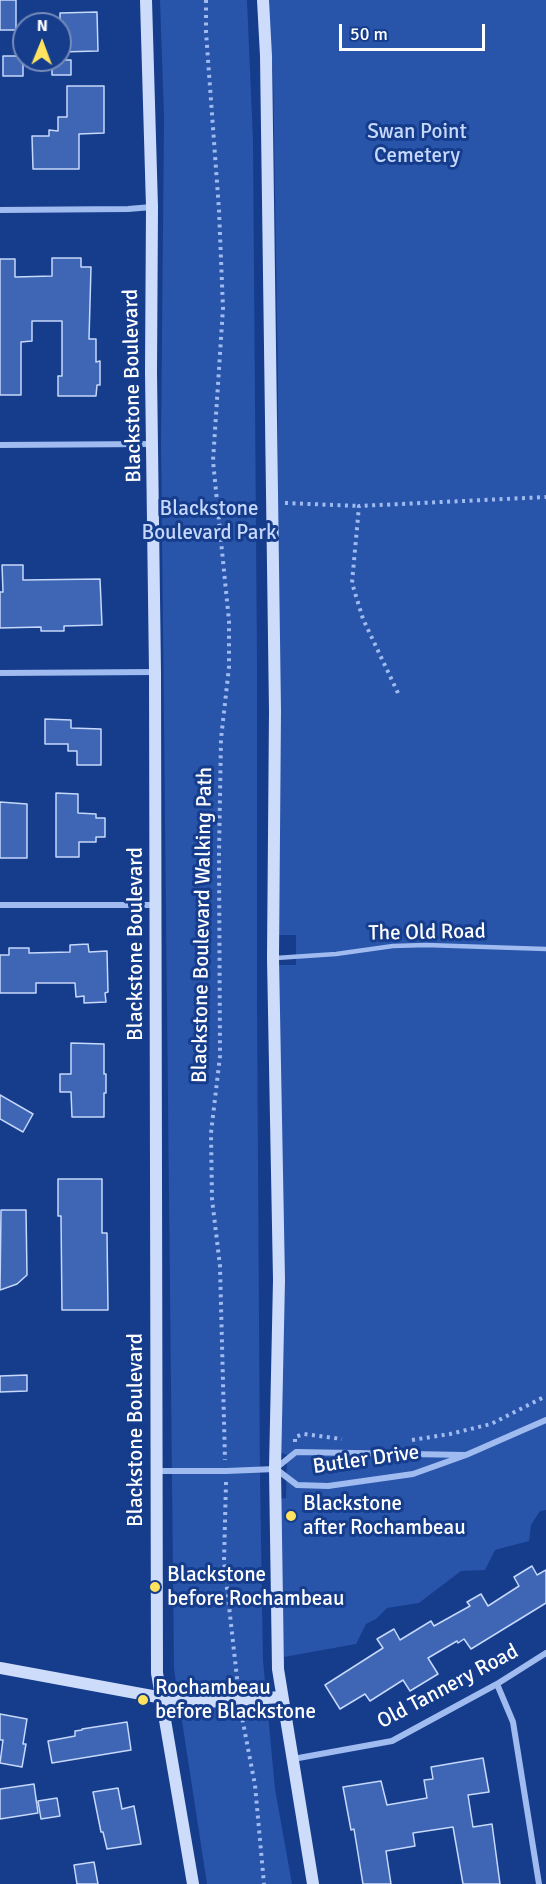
<!DOCTYPE html>
<html>
<head>
<meta charset="utf-8">
<style>
  body { margin:0 }
  #map { position:relative; width:546px; height:1884px; overflow:hidden; background:#163c8c; font-family:Signika,sans-serif }
  canvas { display:block }
  .north { position:absolute; left:12px; top:12px; width:60px; height:60px; box-sizing:border-box; background:#163c8c; border:2px solid #738aba; border-radius:50%; rotate:1deg; font-size:16px; font-weight:700; line-height:24px; text-align:center; color:#fff }
  .north::after { content:''; display:block; margin:auto; width:21px; height:27px; background:#ffe35e; clip-path:polygon(50% 0,100% 100%,50% 72%,0 100%) }
  .scale { position:absolute; left:339px; top:24px; width:146px; height:27px; box-sizing:border-box; border:3px solid #fff; border-top:0; padding-left:8px; font-size:18px; line-height:21px; white-space:nowrap; color:#fff; -webkit-text-stroke:4px #163c8c; paint-order:stroke }
</style>
</head>
<body>
<div id="map">
<canvas width="546" height="1884"></canvas>
<div class="north">N</div>
<div class="scale">50 m</div>
</div>
<script>
const c = document.querySelector('canvas').getContext('2d');
c.lineJoin = 'round';
function paint(path, color) { c.fillStyle = color; c.fill(path, 'evenodd'); }
const shape = rows => new Path2D(rows.map(r => 'M' + r).join(''));
function strokePath(path, color, width, dash) { c.strokeStyle = color; c.lineWidth = width; c.lineCap = dash ? 'butt' : 'round'; c.setLineDash(dash || []); c.stroke(path); }
function drawText(font, color, halo, rows, align = 'center') {
  c.font = font + ' Signika,sans-serif'; c.lineWidth = 6; c.setLineDash([]); c.textBaseline = 'middle'; c.strokeStyle = halo; c.fillStyle = color; for (const [text, x, y, turn = 0] of rows) {
    c.save(); c.translate(x, y); c.rotate((+turn || 0) * Math.PI / 180); c.textAlign = isNaN(turn) ? turn : align; if (halo) c.strokeText(text, 0, 0); c.fillText(text, 0, 0); c.restore();
  }
}
paint(shape([
  [160,0,247,0,253,140,257,661,257,1003,260,1477,263,1660,275,1789,292,1884,207,1884,174,1669,161,442,164,117],
  [265,0,546,0,546,1510,540,1511,531,1525,529,1541,495,1550,485,1570,461,1571,419,1603,387,1608,376,1619,366,1624,356,1644,284,1657,279,1499,286,1498,287,1455,277,1451,277,965,296,965,296,935,278,935,276,872,278,381,273,69]
]), '#2854aa');
const building = shape([
  [0,0,16,0,16,30,0,30,0,0],
  [97,12,98,51,60,52,60,13,97,12],
  [3,56,23,56,23,76,3,76,3,56],
  [52,60,71,60,71,75,52,75,52,60],
  [67,86,104,86,104,133,79,134,79,169,33,169,32,136,49,136,49,130,58,131,58,117,67,117,67,86],
  [52,258,81,258,81,267,91,267,89,339,96,339,96,362,100,361,100,385,97,385,96,396,58,396,58,376,62,376,62,321,32,321,32,341,21,342,21,395,0,395,0,259,15,259,15,277,52,276,52,258],
  [2,565,23,565,23,580,100,579,102,625,64,626,64,631,41,631,41,627,0,628,0,592,3,592,2,565],
  [45,719,71,720,71,728,101,729,101,765,77,765,77,751,68,751,68,744,45,744,45,719],
  [56,793,78,794,78,813,96,814,96,818,105,818,105,837,96,837,96,842,79,842,79,857,56,857,56,793],
  [0,802,27,804,27,858,0,858,0,802],
  [88,944,89,952,107,951,108,992,105,993,106,1002,84,1003,84,996,76,997,75,983,36,983,36,993,0,993,0,955,9,955,9,948,29,948,29,953,70,952,70,945,88,944],
  [71,1043,104,1044,104,1074,106,1074,106,1093,104,1093,104,1117,72,1117,71,1092,60,1092,60,1074,71,1074,71,1043],
  [0,1095,33,1114,23,1132,0,1119,0,1095],
  [58,1179,102,1179,102,1233,107,1233,108,1310,62,1310,61,1216,58,1216,58,1179],
  [1,1210,26,1210,27,1275,17,1284,0,1290,1,1210],
  [27,1375,27,1391,0,1392,0,1376,27,1375],
  [532,1566,537,1575,546,1570,546,1603,471,1649,464,1639,458,1643,457,1641,428,1658,438,1674,410,1691,403,1680,370,1701,365,1694,340,1709,325,1685,383,1648,377,1639,394,1629,400,1640,431,1621,434,1626,470,1606,467,1602,481,1594,488,1606,519,1586,514,1577,532,1566],
  [0,1714,27,1719,23,1744,26,1744,22,1767,0,1763,3,1740,0,1740,0,1714],
  [127,1722,131,1750,52,1763,48,1741,75,1736,75,1731,82,1730,82,1729,127,1722],
  [483,1758,489,1792,468,1795,473,1827,492,1824,500,1884,463,1884,453,1827,413,1833,415,1846,386,1851,391,1884,363,1884,354,1829,351,1830,343,1787,381,1781,387,1805,427,1798,424,1780,433,1779,431,1767,483,1758],
  [34,1784,38,1813,0,1819,0,1789,34,1784],
  [118,1788,122,1809,134,1806,141,1844,107,1849,103,1832,101,1832,93,1792,118,1788],
  [57,1798,60,1816,41,1819,38,1801,57,1798],
  [94,1862,98,1884,77,1884,74,1865,94,1862]
]);
paint(building, '#3e66b5');
strokePath(building, '#c6d8fb', 1.5);
strokePath(shape([
  [206,0,206,32,219,210,223,308,213,461,229,621,229,667,221,739,219,854,220,1056,211,1133,212,1199,220,1266,225,1460],
  [285,503,359,506],
  [398,693,363,619,352,583,359,506,546,497],
  [412,1440,450,1434,491,1424,546,1396],
  [295,1442,295,1437,304,1434,342,1439],
  [226,1482,224,1561,238,1687],
  [241,1712,255,1785,264,1884]
]), '#a0bbef', 4, [3, 4.5]);
strokePath(shape([
  [276,958,336,954,393,946,426,945,546,949]
]), '#a0bbef', 4.5);
strokePath(shape([
  [0,210,128,209,152,207],
  [0,445,152,444],
  [0,673,155,672],
  [0,905,155,905],
  [276,1469,297,1485,328,1486,413,1474,466,1455,546,1420],
  [156,1471,226,1471,275,1469,296,1452,466,1455],
  [497,1684,513,1722,539,1884],
  [293,1759,392,1741,497,1684,546,1653]
]), '#a0bbef', 6);
strokePath(shape([
  [146,0,152,207,151,372,155,672,157,1673,193,1884],
  [263,0,266,56,275,711,273,958,279,1280,275,1469,278,1669,313,1884],
  [0,1668,190,1703,281,1697]
]), '#cddcfa', 12);
for (const [x, y, r, color] of [
  [291,1516,6,"#ffe35e"],
  [155,1587,6,"#ffe35e"],
  [143,1700,6,"#ffe35e"]
]) { const dot = new Path2D(); dot.arc(x, y, r, 0, 2 * Math.PI); c.fillStyle = color; c.fill(dot); strokePath(dot, '#163c8c', 2); }
drawText('21px', '#c6d8fb', '#163c8c', [
  ["Swan Point",417,132],
  ["Cemetery",417,156],
  ["Blackstone",209,509],
  ["Boulevard Park",209,533]
]);
drawText('21px', '#fff', '#163c8c', [
  ["Blackstone Boulevard",133,386,-91],
  ["Blackstone Boulevard Walking Path",203,925,-89],
  ["The Old Road",427,933,-1],
  ["Blackstone Boulevard",136,944,-90],
  ["Blackstone Boulevard",136,1430,-90],
  ["Butler Drive",366,1460,-8],
  ["Old Tannery Road",448,1687,-28]
]);
drawText('21px', '#fff', '#163c8c', [
  ["Blackstone",303,1504],
  ["after Rochambeau",303,1528],
  ["Blackstone",167,1575],
  ["before Rochambeau",167,1599],
  ["Rochambeau",155,1688],
  ["before Blackstone",155,1712]
], 'left');
</script>
</body>
</html>
